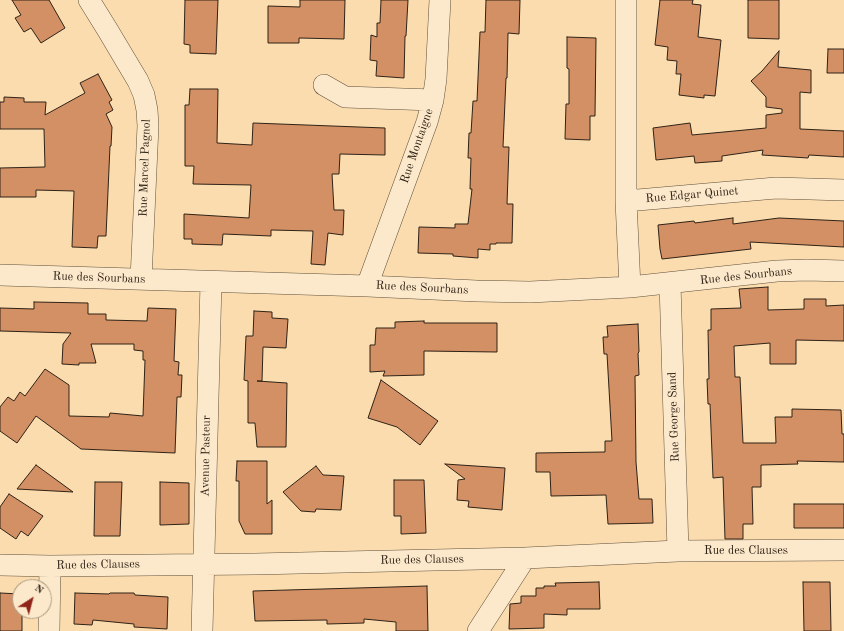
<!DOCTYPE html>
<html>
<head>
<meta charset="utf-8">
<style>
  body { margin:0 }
  #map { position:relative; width:844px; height:631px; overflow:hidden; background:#fadcae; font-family:"Old Standard TT",serif }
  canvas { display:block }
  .north { position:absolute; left:12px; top:579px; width:40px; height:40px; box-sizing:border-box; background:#fce8ca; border:1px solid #aa9982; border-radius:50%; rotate:36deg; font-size:11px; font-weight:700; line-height:16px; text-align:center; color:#2e2216 }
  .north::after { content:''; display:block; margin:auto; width:14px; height:18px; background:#8f2418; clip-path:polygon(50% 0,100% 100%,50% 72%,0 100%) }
</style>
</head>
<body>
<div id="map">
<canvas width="844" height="631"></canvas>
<div class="north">N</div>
</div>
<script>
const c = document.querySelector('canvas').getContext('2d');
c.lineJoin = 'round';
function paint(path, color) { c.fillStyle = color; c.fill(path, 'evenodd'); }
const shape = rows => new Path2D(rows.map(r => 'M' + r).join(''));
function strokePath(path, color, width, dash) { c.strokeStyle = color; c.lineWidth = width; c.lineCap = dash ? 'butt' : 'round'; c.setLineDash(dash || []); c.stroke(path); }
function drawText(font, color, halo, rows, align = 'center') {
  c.font = font + ' "Old Standard TT",serif'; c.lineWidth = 3; c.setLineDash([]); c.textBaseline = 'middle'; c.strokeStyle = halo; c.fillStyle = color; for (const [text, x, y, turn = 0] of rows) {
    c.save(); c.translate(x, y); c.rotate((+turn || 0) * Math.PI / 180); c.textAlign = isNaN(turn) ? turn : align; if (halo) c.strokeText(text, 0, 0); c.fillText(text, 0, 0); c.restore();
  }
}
const building = shape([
  [12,0,49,0,65,28,41,43,31,28,24,32,15,18,21,15,12,0],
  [185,0,218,0,216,54,190,53,190,45,184,44,185,0],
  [300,0,345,0,344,39,299,38,299,43,268,43,268,6,300,7,300,0],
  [381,0,408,0,406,36,405,36,404,78,376,76,377,61,370,60,371,35,377,37,377,23,380,23,381,0],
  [486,0,520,0,519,34,508,33,507,78,506,78,503,147,509,147,507,204,513,204,512,243,496,243,496,244,490,244,490,250,478,249,478,258,453,256,453,254,418,253,419,227,455,228,455,224,468,224,472,189,470,189,471,158,468,158,469,133,471,133,473,101,477,101,480,32,485,32,486,0],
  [660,0,693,0,692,4,701,5,698,37,721,40,715,96,704,95,704,98,679,95,681,74,676,74,677,61,667,60,668,47,655,45,660,0],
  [748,0,779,0,779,39,748,38,748,0],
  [567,37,596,38,595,116,590,116,590,140,565,139,566,104,569,104,569,69,567,68,567,37],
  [828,49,844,49,844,73,827,73,828,49],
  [779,51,778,67,811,70,811,93,800,92,800,129,844,131,844,157,809,155,808,158,762,155,763,150,722,156,722,161,695,163,694,156,656,160,653,128,690,123,692,135,766,128,766,115,782,113,782,109,766,107,766,97,751,81,762,71,779,51],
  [98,74,112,100,109,102,113,110,106,114,112,127,111,146,110,146,106,236,98,236,97,248,72,247,74,191,36,190,36,197,0,197,0,168,45,167,44,129,0,129,0,102,4,102,4,97,24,98,24,102,46,102,45,115,85,93,80,83,98,74],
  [190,89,218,89,217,143,252,145,253,123,385,128,385,155,340,154,339,174,332,174,334,210,344,210,343,235,328,233,325,265,311,264,313,231,271,230,271,236,223,234,222,245,192,244,192,239,184,239,184,214,249,218,251,185,193,184,194,166,185,166,185,105,189,105,190,89],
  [733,218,733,224,779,218,844,221,844,247,750,242,751,249,662,259,660,249,658,225,694,221,695,223,733,218],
  [768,287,768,310,804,309,804,299,826,299,826,306,844,305,844,341,796,340,796,364,770,364,770,343,734,346,735,377,740,377,743,443,776,443,775,417,792,417,792,409,841,410,842,434,844,434,844,462,797,461,798,464,761,465,761,487,752,487,753,524,743,524,743,539,725,539,723,477,713,478,710,404,708,404,707,379,709,379,708,330,711,330,711,309,741,308,739,289,768,287],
  [34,302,88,303,88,314,106,314,106,320,147,321,148,308,176,309,174,361,179,362,178,375,182,375,181,397,177,397,175,453,81,449,36,416,17,443,0,431,0,407,8,397,14,401,20,392,25,396,45,369,69,385,69,416,109,417,110,413,143,416,145,360,143,360,143,351,134,350,134,344,91,344,96,363,79,363,79,365,62,364,63,344,71,333,0,331,0,308,34,309,34,302],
  [254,311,272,312,272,318,288,319,286,348,263,347,262,381,257,381,287,383,286,447,257,447,255,423,248,423,248,381,244,380,246,336,253,336,254,311],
  [424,321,424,323,497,323,497,352,424,351,424,375,383,376,385,371,370,372,370,345,375,345,376,328,395,328,395,322,424,321],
  [638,324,639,352,638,353,639,375,635,376,636,462,639,499,652,499,653,523,608,524,606,495,551,496,550,472,536,472,536,453,605,452,605,441,612,441,607,354,604,354,603,337,608,337,607,326,638,324],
  [381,380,438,421,420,445,397,427,368,418,381,380],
  [237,461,267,461,267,504,272,500,272,534,245,534,239,521,239,481,236,481,237,461],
  [445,464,505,468,502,510,468,507,469,501,457,500,458,480,465,479,445,464],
  [36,465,73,492,17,489,36,465],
  [316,466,323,475,344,476,341,510,316,509,315,512,301,511,283,492,316,466],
  [394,480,424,480,426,533,401,534,401,516,394,516,394,480],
  [95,482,122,482,120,536,94,536,95,482],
  [160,482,189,483,189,524,160,525,160,482],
  [9,494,43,516,28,536,21,531,16,539,0,528,0,507,9,494],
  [794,504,844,504,844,528,794,528,794,504],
  [599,582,600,609,567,609,567,615,544,614,544,628,509,629,510,604,521,603,521,596,536,596,536,588,544,588,544,586,556,586,555,583,599,582],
  [803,582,830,582,831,631,804,631,803,582],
  [427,586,428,631,396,631,396,622,364,619,364,623,327,624,327,620,255,621,253,591,427,586],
  [0,593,20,594,20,611,22,611,22,631,0,631,0,593],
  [75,593,109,594,110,593,134,593,135,595,168,597,167,629,134,627,134,624,93,620,92,625,74,624,75,593]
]);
paint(building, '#d49065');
strokePath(building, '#2e2216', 1);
const minor = shape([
  [89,0,107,29,138,81,144,95,147,110,148,126,141,279],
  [324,85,345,97,433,100],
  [626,201,626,0],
  [0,275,367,286,477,291,530,292,630,287,777,271,807,270,844,271],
  [670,283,678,551],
  [367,286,427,122,433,100,436,79,440,0],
  [630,287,626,201,776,188,844,190],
  [0,565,50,566,255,564,525,558,678,551,844,550],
  [49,631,50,566],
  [202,631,211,282],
  [478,631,525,558]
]);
strokePath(minor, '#61503c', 22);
strokePath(minor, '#fce8ca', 21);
drawText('12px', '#2e2216', '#fce8ca', [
  ["Rue Montaigne",417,146,-71],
  ["Rue Marcel Pagnol",145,168,-88],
  ["Rue Edgar Quinet",692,195,-5],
  ["Rue des Sourbans",746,276,-6],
  ["Rue des Sourbans",99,278,2],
  ["Rue des Sourbans",422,288,3],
  ["Rue George Sand",674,417,-92],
  ["Avenue Pasteur",206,456,-89],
  ["Rue des Clauses",746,551],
  ["Rue des Clauses",422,560,-1],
  ["Rue des Clauses",98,565,-1]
]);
</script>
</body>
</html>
